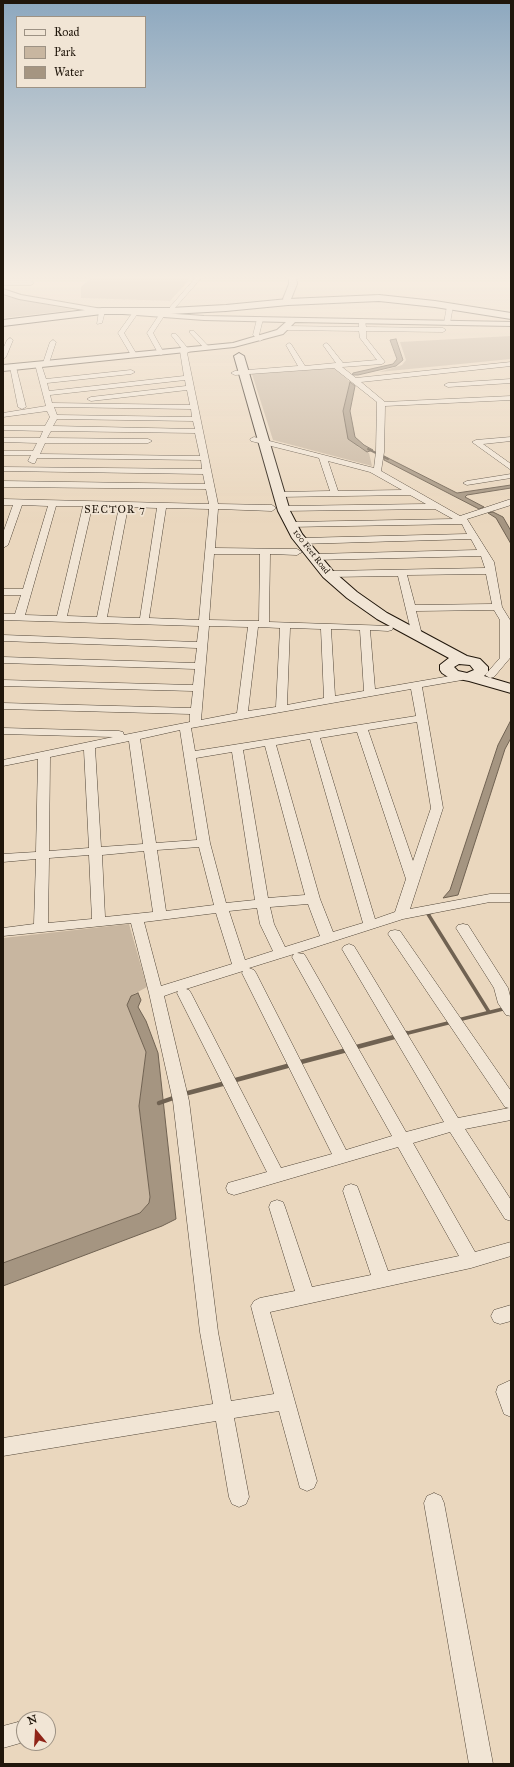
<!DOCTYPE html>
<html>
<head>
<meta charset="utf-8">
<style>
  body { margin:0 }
  #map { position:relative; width:514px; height:1767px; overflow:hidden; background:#ead7be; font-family:"IM FELL Great Primer",serif }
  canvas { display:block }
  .frame { position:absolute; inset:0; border:4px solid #20160b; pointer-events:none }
  .legend { position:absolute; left:16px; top:16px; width:130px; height:72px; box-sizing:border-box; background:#f1e5d5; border:1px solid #9d9284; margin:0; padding:5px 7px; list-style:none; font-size:12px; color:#20160b }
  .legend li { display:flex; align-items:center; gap:8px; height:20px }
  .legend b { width:20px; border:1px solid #9d9284 }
  .north { position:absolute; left:16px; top:1711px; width:40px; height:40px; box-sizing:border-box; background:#f1e5d5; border:1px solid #9d9284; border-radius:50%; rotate:342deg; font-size:11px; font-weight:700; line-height:16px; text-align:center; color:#20160b }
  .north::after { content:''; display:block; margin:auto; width:14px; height:18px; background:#8f2418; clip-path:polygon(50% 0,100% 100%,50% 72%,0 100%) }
</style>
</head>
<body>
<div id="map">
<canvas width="514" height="1767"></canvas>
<div class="frame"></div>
<ul class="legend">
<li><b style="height:5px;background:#f1e5d5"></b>Road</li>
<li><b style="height:11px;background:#c8b6a0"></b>Park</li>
<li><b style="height:11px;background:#a59581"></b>Water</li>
</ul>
<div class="north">N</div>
</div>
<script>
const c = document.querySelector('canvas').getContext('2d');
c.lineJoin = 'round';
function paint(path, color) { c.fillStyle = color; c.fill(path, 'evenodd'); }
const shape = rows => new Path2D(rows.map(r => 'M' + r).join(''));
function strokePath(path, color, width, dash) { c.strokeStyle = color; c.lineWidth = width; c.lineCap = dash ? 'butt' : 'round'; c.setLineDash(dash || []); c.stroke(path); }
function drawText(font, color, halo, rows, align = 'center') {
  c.font = font + ' "IM FELL Great Primer",serif'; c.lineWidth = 3.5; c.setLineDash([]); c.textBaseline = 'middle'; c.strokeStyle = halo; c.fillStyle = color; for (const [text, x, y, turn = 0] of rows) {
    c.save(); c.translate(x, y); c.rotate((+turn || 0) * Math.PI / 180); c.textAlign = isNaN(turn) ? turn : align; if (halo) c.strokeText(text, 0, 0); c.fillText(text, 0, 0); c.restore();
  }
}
paint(shape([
  [94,276,167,276,191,278,170,301,81,298,81,287],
  [3,296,74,310,3,318],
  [511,336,511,359,379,372,402,365,406,360,400,342],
  [335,368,350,382,343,411,358,447,369,453,372,466,273,440,252,374],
  [129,924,147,987,134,994,127,1005,146,1052,139,1106,150,1197,149,1203,140,1213,3,1263,3,938]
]), '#c8b6a0');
const water = shape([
  [396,339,403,360,396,366,358,375,352,375,353,373,393,364,397,359,390,340,396,339],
  [350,382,355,386,350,411,355,437,364,445,373,450,367,452,348,439,343,411,350,382],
  [384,456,457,493,511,485,511,488,467,495,465,497,484,507,479,509,384,460,384,456],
  [493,512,503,517,511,531,511,544,496,518,488,513,493,512],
  [511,720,511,738,505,749,458,895,443,898,450,890,498,745,511,720],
  [138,993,141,1000,138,1007,146,1021,158,1053,176,1219,162,1226,3,1286,3,1263,140,1213,149,1203,150,1197,139,1106,146,1052,127,1005,131,996,138,993]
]);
paint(water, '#a59581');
strokePath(water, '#706252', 1);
strokePath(shape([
  [368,449,388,459]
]), '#706252', 2);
strokePath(shape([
  [432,912,428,914,489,1012],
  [458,1020,511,1007],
  [404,1034,452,1022]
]), '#706252', 3.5);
strokePath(shape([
  [404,1034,407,1033],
  [353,1048,398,1036],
  [297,1063,347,1050],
  [232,1081,291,1065],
  [184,1094,226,1083],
  [159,1103,176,1097]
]), '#706252', 4.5);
const minor = shape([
  [197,276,203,276,174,309,170,309,170,307,197,276],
  [3,281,31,281,34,283,31,285,3,285,3,281],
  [450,304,453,306,450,323,447,325,444,323,447,306,450,304],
  [102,309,105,311,102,323,97,324,99,311,102,309],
  [133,312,138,313,124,333,137,355,134,357,131,355,118,333,133,312],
  [159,315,164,316,153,333,164,353,161,355,158,353,147,333,159,315],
  [260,317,263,319,259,335,263,339,260,341,253,335,257,319,260,317],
  [362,319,365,321,366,327,443,328,446,330,443,332,366,331,366,338,385,362,382,364,342,367,356,378,511,362,511,366,361,382,385,402,511,396,511,400,385,406,384,452,381,471,460,516,511,499,511,505,467,519,494,562,502,607,510,620,510,658,494,677,490,678,485,675,500,658,500,620,494,610,416,611,422,635,417,638,412,635,398,576,328,577,323,574,328,571,485,568,481,556,313,560,308,557,313,554,477,550,471,539,300,544,295,541,300,538,467,534,462,524,288,527,287,525,291,522,453,519,435,509,281,511,280,509,284,506,426,504,410,495,277,497,276,495,280,492,330,491,319,458,251,441,250,439,254,437,374,468,376,452,377,402,334,368,235,375,231,373,235,371,298,366,286,345,289,343,291,344,305,366,336,363,323,345,326,343,328,344,343,363,377,360,360,338,359,331,285,330,282,328,285,326,359,327,359,321,362,319],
  [328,461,370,472,402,490,338,491,328,461],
  [486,574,492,604,415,605,407,575,486,574],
  [190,331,194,331,209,347,209,349,205,349,190,333,190,331],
  [172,334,176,334,190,351,187,353,218,504,272,505,276,508,272,511,218,509,215,548,297,549,302,552,297,555,270,554,269,622,392,626,393,628,392,630,388,631,370,630,375,689,462,674,467,677,462,680,422,687,443,808,410,909,490,894,511,894,511,902,490,902,403,919,297,953,304,954,306,957,406,1132,444,1122,342,949,344,946,349,944,354,946,458,1118,509,1108,505,1107,388,934,390,931,395,930,400,931,511,1091,511,1120,465,1129,511,1200,511,1221,505,1219,450,1132,413,1143,475,1252,511,1242,511,1256,471,1268,270,1312,317,1481,314,1488,307,1491,300,1488,279,1411,234,1418,249,1497,246,1504,239,1507,232,1504,229,1497,216,1421,3,1456,3,1438,213,1404,200,1332,173,1101,149,993,131,923,3,936,3,928,34,924,36,859,3,862,3,854,36,852,38,759,3,766,3,760,113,737,3,734,3,728,119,731,123,732,124,735,190,722,190,714,3,709,3,703,191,708,193,691,3,686,3,680,193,685,195,669,3,663,3,657,195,663,197,648,3,641,3,635,197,642,199,626,3,620,3,614,15,614,21,595,3,595,3,589,23,589,48,506,22,505,8,545,3,548,3,533,13,505,3,505,3,499,209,504,206,489,3,487,3,481,205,484,203,474,3,471,3,467,202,469,201,460,37,458,35,463,32,463,28,461,31,455,3,455,3,451,33,451,37,443,3,442,3,438,40,438,43,431,3,430,3,426,45,426,50,417,47,411,3,417,3,413,46,406,35,364,38,362,41,364,46,379,131,370,135,372,131,374,47,383,49,391,184,376,180,351,182,349,171,335,172,334],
  [185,380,186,386,91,397,87,399,91,401,187,390,190,405,52,403,50,395,185,380],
  [54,407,191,409,192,417,57,415,54,407],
  [57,419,193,421,195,429,53,426,57,419],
  [51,431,195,433,200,456,40,454,45,443,148,443,152,441,148,439,47,438,51,431],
  [56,506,83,506,57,616,25,615,56,506],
  [92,507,119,507,97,617,67,616,92,507],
  [128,507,157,508,140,618,107,617,128,507],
  [166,508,209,509,199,620,149,618,166,508],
  [214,554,260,554,259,621,209,620,214,554],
  [209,626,248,627,237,713,201,720,209,626],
  [258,627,280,628,276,707,248,711,258,627],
  [290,628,321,629,324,698,287,705,290,628],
  [331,629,360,630,364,691,335,696,331,629],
  [411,689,416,716,195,751,191,728,411,689],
  [417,722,431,808,413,861,368,730,417,722],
  [180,730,197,840,156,843,140,739,180,730],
  [357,732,406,879,395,912,375,919,320,738,357,732],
  [310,739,363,923,333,932,320,899,276,745,310,739],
  [129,741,143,844,101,847,95,748,129,741],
  [265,746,305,895,268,898,243,750,265,746],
  [84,750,89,848,49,851,50,757,84,750],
  [232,752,255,900,226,903,210,843,196,758,232,752],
  [199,847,214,905,166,911,157,850,199,847],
  [144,851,153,912,105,917,102,855,144,851],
  [89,855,92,919,48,923,49,858,89,855],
  [308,904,320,936,285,947,274,924,270,907,308,904],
  [257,908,260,924,273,951,245,960,229,911,257,908],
  [216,913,232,964,161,986,144,922,216,913],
  [294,954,292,957,392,1136,346,1150,256,973,254,970,249,968,294,954],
  [243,971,242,973,332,1154,281,1168,191,993,189,990,186,989,243,971],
  [178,991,177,993,267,1172,228,1183,226,1188,228,1193,234,1195,398,1147,459,1256,388,1271,359,1191,357,1186,351,1184,345,1186,343,1191,371,1275,312,1287,285,1207,283,1202,277,1200,271,1202,269,1207,295,1291,260,1298,254,1301,251,1306,274,1394,231,1401,218,1332,189,1101,164,996,178,991],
  [10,338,13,340,6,357,3,359,3,349,7,340,10,338],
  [53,340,56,342,49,363,44,364,43,363,50,342,53,340],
  [13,365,16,367,26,407,22,409,18,407,10,367,13,365],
  [511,379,511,383,448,387,444,385,448,383,511,379],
  [511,437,511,441,483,444,511,464,511,470,472,442,476,440,511,437],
  [511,474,511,478,467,485,463,483,467,481,511,474],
  [463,924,468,925,508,988,511,1000,511,1016,506,1015,498,1003,494,988,456,928,458,925,463,924],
  [511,1305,511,1321,500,1324,494,1322,491,1316,494,1310,511,1305],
  [511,1380,511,1417,504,1414,496,1392,498,1386,511,1380],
  [434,1493,441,1496,444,1503,493,1764,469,1764,424,1503,427,1496,434,1493],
  [18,1722,24,1724,24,1742,3,1748,3,1726,18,1722]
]);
const tertiary = shape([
  [289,276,296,276,297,284,291,299,292,302,288,304,285,304,283,299,289,284,289,276],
  [3,289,21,295,102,309,106,311,102,313,19,299,3,294,3,289],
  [120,310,204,316,511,322,511,326,295,322,283,334,234,347,3,371,3,365,233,343,277,330,286,322,204,320,123,314,120,314,120,310]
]);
const secondary = shape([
  [379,295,435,301,511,313,511,319,435,307,379,301,288,305,226,311,170,314,102,314,3,326,3,320,102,308,170,308,226,305,288,299,379,295],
  [239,353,244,356,290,511,302,534,333,571,357,592,387,613,467,656,480,659,488,667,488,672,484,676,511,684,511,693,469,681,448,677,442,673,440,670,440,665,449,658,377,619,347,598,323,577,292,538,278,511,234,356,239,353],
  [459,664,470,665,474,670,467,673,458,671,454,667,459,664]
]);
strokePath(minor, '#524638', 1);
strokePath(tertiary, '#524638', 2);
strokePath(secondary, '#20160b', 2);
paint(minor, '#f1e5d5');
paint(tertiary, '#f1e5d5');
paint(secondary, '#f1e5d5');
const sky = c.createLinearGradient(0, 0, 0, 523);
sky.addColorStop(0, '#8da8bf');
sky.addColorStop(0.53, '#f6ede2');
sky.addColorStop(1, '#f6ede200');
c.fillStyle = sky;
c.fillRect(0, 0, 514, 523);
drawText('9px', '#20160b', '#f1e5d5', [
  ["100 Feet Road",311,552,52]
]);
c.letterSpacing = '1px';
drawText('11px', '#20160b', '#f1e5d5', [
  ["SECTOR 7",115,510]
]);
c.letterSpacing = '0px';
</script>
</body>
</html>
